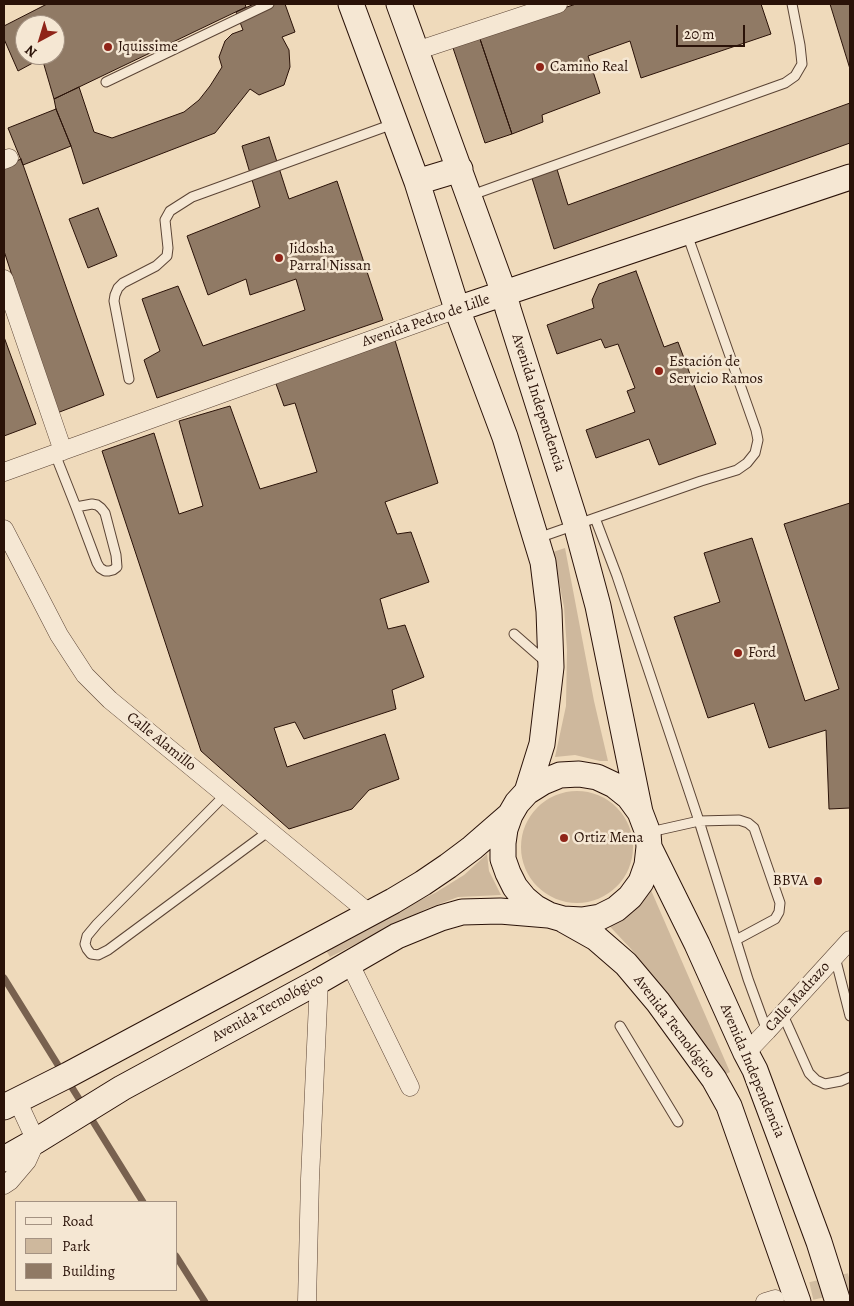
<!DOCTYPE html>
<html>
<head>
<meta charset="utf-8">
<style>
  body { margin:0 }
  #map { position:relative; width:854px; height:1306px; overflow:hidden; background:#efdabb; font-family:Alegreya,serif }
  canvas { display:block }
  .frame { position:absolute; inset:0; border:5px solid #2a1208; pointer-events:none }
  .legend { position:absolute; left:15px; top:1201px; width:162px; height:90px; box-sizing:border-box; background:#f5e7d3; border:1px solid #a49282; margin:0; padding:6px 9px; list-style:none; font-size:15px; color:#2a1208 }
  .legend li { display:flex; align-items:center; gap:10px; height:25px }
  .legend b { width:25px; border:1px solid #a49282 }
  .north { position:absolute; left:15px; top:15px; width:50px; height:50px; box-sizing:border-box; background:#f5e7d3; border:1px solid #a49282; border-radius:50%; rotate:219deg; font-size:14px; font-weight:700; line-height:20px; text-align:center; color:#2a1208 }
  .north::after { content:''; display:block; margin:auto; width:18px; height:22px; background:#8f2418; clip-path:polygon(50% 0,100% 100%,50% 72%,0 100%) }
  .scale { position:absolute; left:676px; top:25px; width:69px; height:22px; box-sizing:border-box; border:2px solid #2a1208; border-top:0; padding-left:6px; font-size:15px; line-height:18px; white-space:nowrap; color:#2a1208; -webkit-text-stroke:4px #f5e7d3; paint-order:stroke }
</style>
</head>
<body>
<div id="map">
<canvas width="854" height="1306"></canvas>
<div class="frame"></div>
<ul class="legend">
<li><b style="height:6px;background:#f5e7d3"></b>Road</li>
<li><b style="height:14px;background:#ceb89d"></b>Park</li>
<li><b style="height:14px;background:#907a65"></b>Building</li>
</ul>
<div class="north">N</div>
<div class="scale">20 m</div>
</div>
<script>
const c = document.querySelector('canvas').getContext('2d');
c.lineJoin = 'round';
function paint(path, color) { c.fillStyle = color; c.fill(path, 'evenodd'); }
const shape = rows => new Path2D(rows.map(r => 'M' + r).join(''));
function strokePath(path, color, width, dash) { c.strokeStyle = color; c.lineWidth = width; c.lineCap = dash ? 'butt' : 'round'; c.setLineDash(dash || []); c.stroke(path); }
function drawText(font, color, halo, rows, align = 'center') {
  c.font = font + ' Alegreya,serif'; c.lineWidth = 5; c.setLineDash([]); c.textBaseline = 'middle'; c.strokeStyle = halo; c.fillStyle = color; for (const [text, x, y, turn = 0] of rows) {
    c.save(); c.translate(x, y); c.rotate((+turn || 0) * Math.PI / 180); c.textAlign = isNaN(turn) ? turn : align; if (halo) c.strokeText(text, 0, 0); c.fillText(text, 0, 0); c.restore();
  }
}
paint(shape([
  [565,548,594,701,608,761,600,761,575,755,555,757,566,706,567,650,564,607,553,552],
  '521 847a56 56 0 1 1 112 0a56 56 0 1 1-112 0Z',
  [487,854,489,871,501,895,458,897,426,909,330,957,324,947,435,893,464,875],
  [647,881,730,1072,724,1075,679,1008,632,950,600,916]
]), '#ceb89d');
strokePath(shape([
  [4,978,143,1202],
  [176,1256,205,1302]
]), '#78614f', 7);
const building = shape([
  [47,4,245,4,246,7,54,99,42,58,18,71,4,39,4,26,47,4],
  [25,25,55,25,55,55,25,55,25,25],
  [254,4,285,4,295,32,282,37,289,50,290,67,284,85,259,95,250,89,215,133,83,184,71,146,56,109,54,99,79,87,94,132,112,138,184,112,199,100,210,86,222,67,219,57,225,41,232,34,243,30,236,12,254,4],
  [576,4,761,4,771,34,641,78,630,41,588,56,600,93,542,115,543,122,512,134,479,36,576,4],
  [830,4,850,4,850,69,830,4],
  [479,36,512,134,485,143,452,45,479,36],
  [850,103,850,143,554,249,531,175,556,166,568,205,850,103],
  [56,109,71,146,23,165,8,128,56,109],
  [269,137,289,199,337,181,383,320,157,398,144,360,160,351,142,299,178,286,203,346,305,310,296,279,250,295,246,279,208,295,187,236,260,207,242,146,269,137],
  [21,159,104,395,57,413,4,251,4,167,21,159],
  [98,208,117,256,88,268,69,219,98,208],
  [636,271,664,347,678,342,716,444,659,465,649,439,596,458,586,430,635,412,627,391,635,388,618,344,605,348,601,339,557,354,547,325,594,308,592,300,599,284,636,271],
  [4,337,36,424,4,436,4,337],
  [394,337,438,483,385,502,397,534,411,532,429,582,380,599,388,629,405,625,424,677,392,690,396,709,304,739,295,722,274,728,287,767,385,734,399,779,369,790,352,809,289,829,201,751,102,451,154,433,179,514,203,506,179,421,230,406,260,489,317,472,295,403,284,406,275,381,394,337],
  [850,503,850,808,829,809,826,730,769,748,754,703,708,718,674,617,720,602,704,553,752,538,805,701,839,689,784,524,850,503]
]);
paint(building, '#907a65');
strokePath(building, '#2a1208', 1);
strokePath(shape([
  [785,1297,850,1282]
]), '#d1bca0', 18, [18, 9]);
const lane = shape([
  [106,82,269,4],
  [469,196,785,83,795,76,802,64,800,45,792,4],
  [129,379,114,301,115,295,118,288,123,283,156,266,167,256,168,248,165,220,170,211,192,197,393,124],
  [55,454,76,507,97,563,100,568,105,571,109,571,113,570,117,567,116,555,105,513,101,508,97,505,92,504,76,507],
  [595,518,617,576,699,821,748,979,767,1031],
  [538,538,701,481,737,470,747,463,755,453,758,440,756,430,687,234],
  [514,634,546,662],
  [225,795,97,924,87,936,85,944,87,949,91,954,98,955,108,950,269,831],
  [650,832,699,821,739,820,748,823,754,828,780,903,779,912,775,919,736,940],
  [835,957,850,1016],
  [783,1015,809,1073,816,1080,825,1084,841,1081,850,1077],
  [620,1026,678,1122]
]);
const street = shape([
  [416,51,558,4],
  [4,160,9,158],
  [4,279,63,451],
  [4,472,457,309],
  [4,529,59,635,85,675,110,700,369,913],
  [350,964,410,1087],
  [746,1053,767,1031,850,940],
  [4,1185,10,1181,27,1161,36,1141,17,1100],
  [307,1302,310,1179,319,981],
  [765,1302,775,1299]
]);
const secondary = shape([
  [351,4,417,182,457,309,505,437,543,562,549,611,551,667,542,744,527,792,517,803,510,815,505,829,503,843,503,859,508,873,515,887,524,898,536,908,549,915,563,919,582,920,600,917,616,909,630,897,641,882,647,865,649,847,648,833,640,812,629,797,614,785,597,777,579,774,560,775,543,782,527,792],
  [399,4,504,293,508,309,576,524,598,606,640,812],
  [417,182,460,169],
  [457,309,850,177],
  [649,847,697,944,746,1053,755,1070,819,1242,838,1302],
  [564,920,596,938,626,964,658,1002,714,1079,729,1106,798,1302],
  [4,1107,68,1075,393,901,423,883,448,866,472,848,510,815],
  [4,1159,36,1141,122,1088,319,981,397,936,441,918,462,912,500,911,548,915]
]);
strokePath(lane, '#5b4435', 11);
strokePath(street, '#5b4435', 19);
strokePath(secondary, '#2a1208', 27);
strokePath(lane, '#f5e7d3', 9);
strokePath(street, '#f5e7d3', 18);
strokePath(secondary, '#f5e7d3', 25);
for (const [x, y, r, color] of [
  [108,47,5,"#8f2418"],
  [540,67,5,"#8f2418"],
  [279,258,5,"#8f2418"],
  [659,371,5,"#8f2418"],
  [738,653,5,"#8f2418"],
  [564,838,5,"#8f2418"],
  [818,881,5,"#8f2418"]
]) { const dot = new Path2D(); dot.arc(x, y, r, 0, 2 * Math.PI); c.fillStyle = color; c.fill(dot); strokePath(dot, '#f5e7d3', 2); }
drawText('15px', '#2a1208', '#f5e7d3', [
  ["Jquissime",118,47],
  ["Camino Real",550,67],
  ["Jidosha",289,249],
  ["Parral Nissan",289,266],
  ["Estación de",669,362],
  ["Servicio Ramos",669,379],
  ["Ford",748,653],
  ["Ortiz Mena",574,838],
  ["BBVA",808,881,"right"]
], 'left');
drawText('15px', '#2a1208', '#f5e7d3', [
  ["Avenida Pedro de Lille",426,321,-19],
  ["Avenida Independencia",538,403,72],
  ["Calle Alamillo",161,742,39],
  ["Calle Madrazo",798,997,-48],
  ["Avenida Tecnológico",268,1008,-29],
  ["Avenida Tecnológico",674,1027,53],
  ["Avenida Independencia",752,1071,67]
]);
</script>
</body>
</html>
